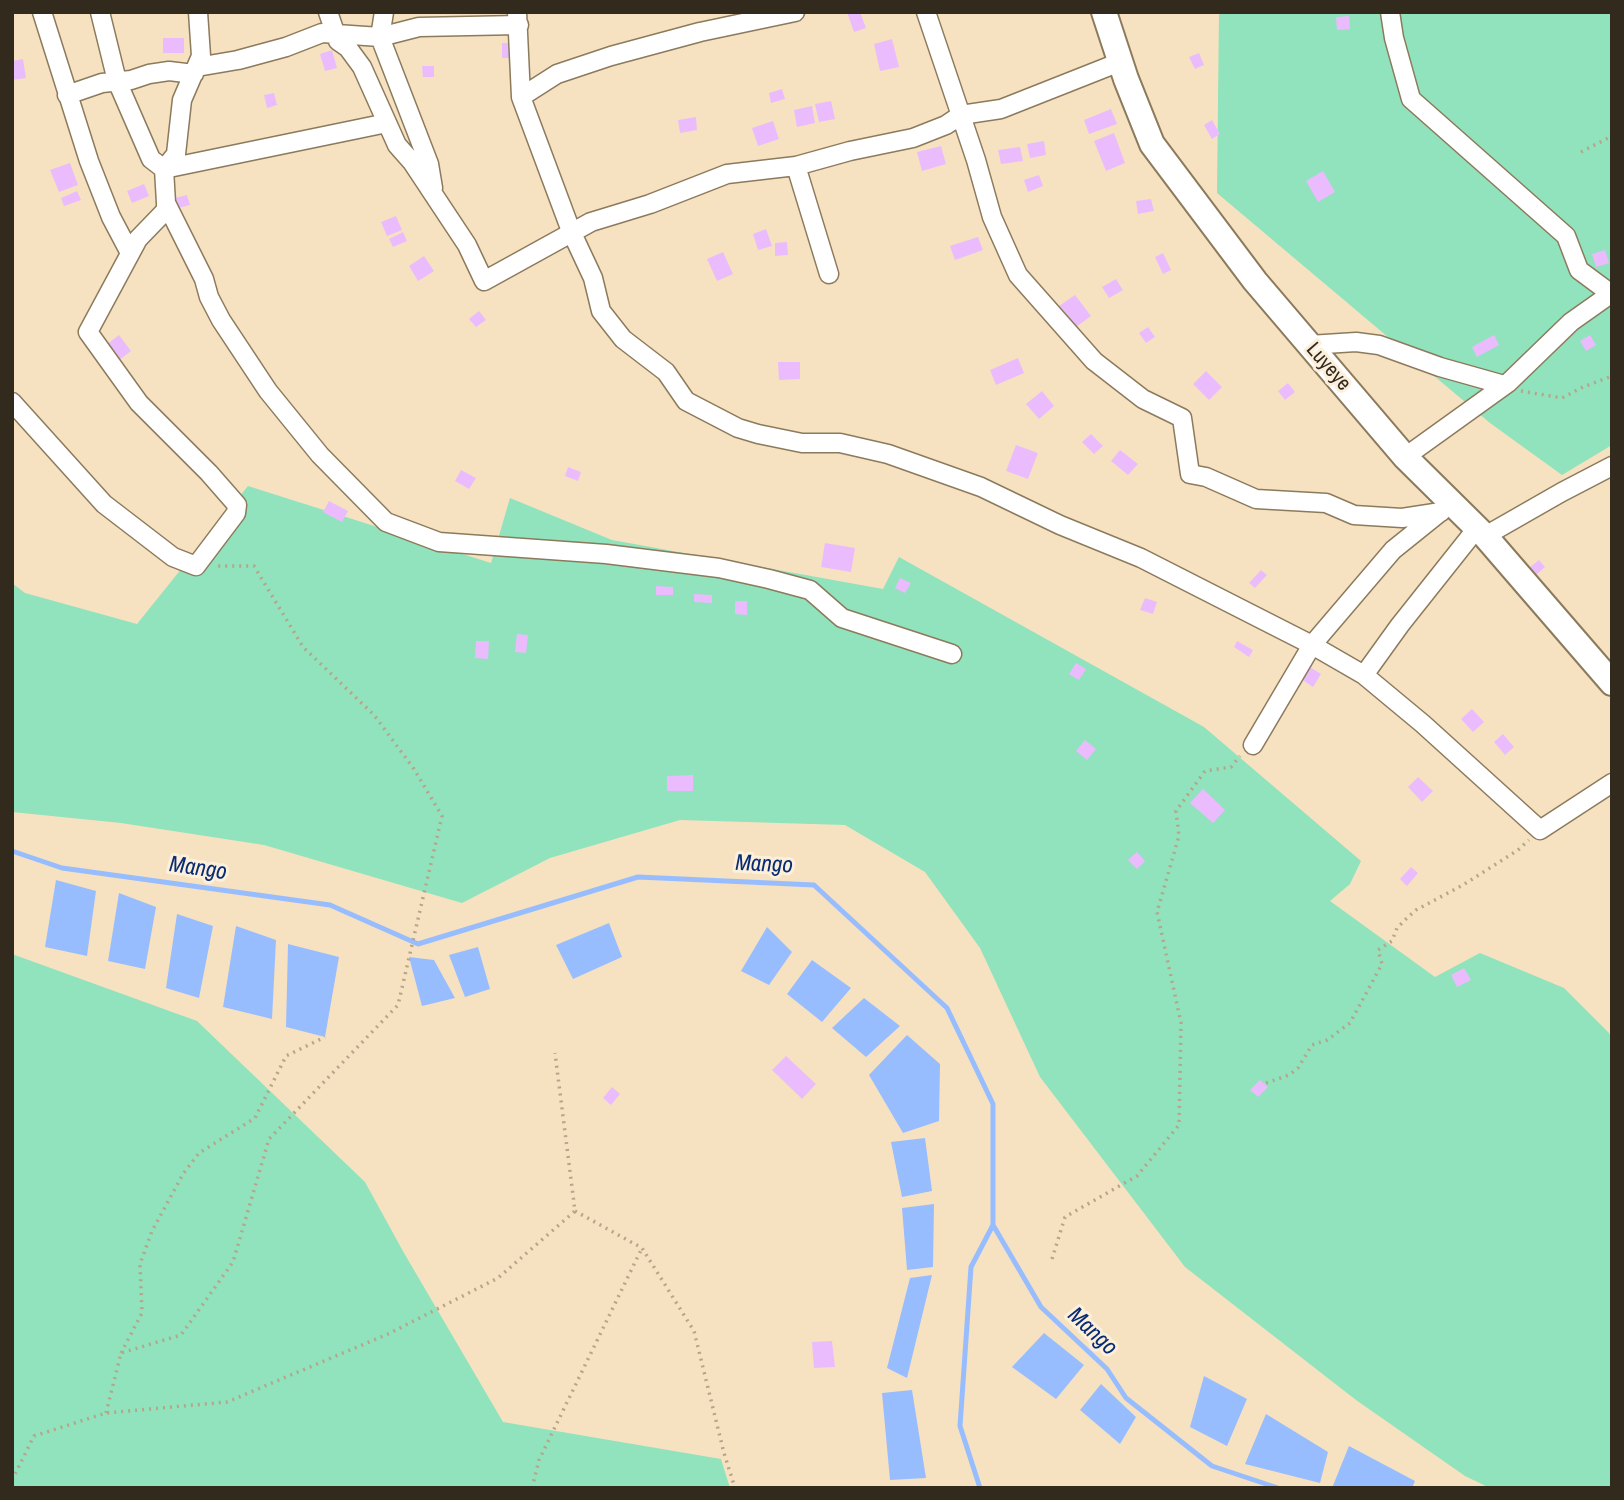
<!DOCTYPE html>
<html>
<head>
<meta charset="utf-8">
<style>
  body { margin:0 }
  #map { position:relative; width:1624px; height:1500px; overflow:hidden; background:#f6e2c1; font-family:"Archivo Narrow",sans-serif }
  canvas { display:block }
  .frame { position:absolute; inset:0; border:14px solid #322a1d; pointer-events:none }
</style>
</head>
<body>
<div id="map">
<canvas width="1624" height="1500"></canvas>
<div class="frame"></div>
</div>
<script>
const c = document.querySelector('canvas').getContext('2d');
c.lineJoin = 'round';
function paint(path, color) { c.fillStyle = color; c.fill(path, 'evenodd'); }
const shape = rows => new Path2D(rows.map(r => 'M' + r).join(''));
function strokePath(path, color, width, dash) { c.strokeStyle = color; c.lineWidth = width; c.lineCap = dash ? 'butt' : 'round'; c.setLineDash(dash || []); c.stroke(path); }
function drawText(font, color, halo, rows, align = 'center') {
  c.font = font + ' "Archivo Narrow",sans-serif'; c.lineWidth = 6; c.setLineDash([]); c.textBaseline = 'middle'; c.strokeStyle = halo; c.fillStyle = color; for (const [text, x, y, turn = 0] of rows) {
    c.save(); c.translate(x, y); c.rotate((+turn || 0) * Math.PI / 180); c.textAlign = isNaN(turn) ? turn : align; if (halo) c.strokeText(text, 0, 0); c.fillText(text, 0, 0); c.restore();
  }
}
paint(shape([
  [1219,12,1612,12,1612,445,1562,475,1490,423,1217,193],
  [248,486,491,563,510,498,612,540,883,589,899,557,1204,727,1361,861,1350,884,1330,901,1435,977,1480,953,1564,988,1609,1033,1612,1039,1612,1488,1490,1488,1465,1476,1356,1400,1185,1267,1040,1077,980,948,925,872,845,825,680,820,550,858,462,903,264,845,121,823,12,812,12,583,25,593,137,624],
  [12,954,197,1021,365,1182,404,1253,503,1422,721,1459,730,1488,12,1488]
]), '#90e3bc');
paint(shape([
  [56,880,96,891,87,956,45,947],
  [119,893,156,907,145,969,108,961],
  [177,914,213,926,199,998,166,988],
  [609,923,622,957,573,979,556,945],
  [236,926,276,940,272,1019,223,1007],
  [767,927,792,952,769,985,741,971],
  [288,944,339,957,325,1037,286,1027],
  [478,947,490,989,465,997,449,955],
  [409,957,434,960,455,998,422,1006],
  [812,960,851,988,822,1022,787,994],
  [864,998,900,1026,866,1057,832,1028],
  [907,1035,940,1064,939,1121,903,1133,869,1075],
  [925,1138,932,1191,902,1197,891,1142],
  [934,1204,933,1267,907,1270,902,1208],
  [932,1275,907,1378,887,1368,910,1278],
  [1044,1333,1084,1365,1056,1399,1012,1367],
  [1204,1376,1247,1399,1227,1446,1190,1427],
  [1101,1384,1136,1417,1120,1444,1080,1410],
  [912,1390,926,1478,890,1480,882,1393],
  [1266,1414,1328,1452,1320,1483,1245,1464],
  [1349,1446,1415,1481,1412,1488,1332,1488]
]), '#98bdff');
strokePath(shape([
  [12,851,62,868,330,905,418,944,638,877,814,885,947,1008,993,1104,993,1225,1041,1307,1107,1369,1126,1398,1212,1466,1278,1488],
  [980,1488,960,1426,971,1267,993,1225]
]), '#98bdff', 5);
paint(shape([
  [847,12,860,12,866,28,854,32],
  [1349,16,1350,29,1337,30,1336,17],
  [163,38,184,38,184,53,163,53],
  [892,39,899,67,880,71,874,44],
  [502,43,514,43,514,58,502,58],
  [332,50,337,68,325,71,320,54],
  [1199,53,1204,65,1195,69,1189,57],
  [23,59,26,78,12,80,12,61],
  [422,66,434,66,434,77,423,77],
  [782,89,785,99,771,103,769,93],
  [274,93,277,105,267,108,264,95],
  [831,101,835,119,819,122,815,104],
  [812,106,815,123,797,127,794,110],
  [1111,109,1117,124,1089,134,1084,120],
  [696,117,697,130,680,133,678,120],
  [1212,120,1220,134,1212,139,1204,125],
  [773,121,779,139,758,146,752,128],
  [1114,133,1125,163,1106,171,1094,141],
  [1044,141,1046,155,1030,158,1027,144],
  [941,146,946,164,922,171,917,152],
  [1020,147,1023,161,1001,164,998,150],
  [70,163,78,185,59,192,50,170],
  [1323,171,1335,192,1318,202,1306,181],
  [1039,175,1043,186,1028,192,1024,180],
  [144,184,149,196,132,203,127,191],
  [77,191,81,200,64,206,61,198],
  [187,195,190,205,178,208,175,198],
  [1151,199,1154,211,1138,214,1136,201],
  [396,216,402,230,387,236,381,222],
  [766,229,772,246,758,250,753,234],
  [403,232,407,241,393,247,389,239],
  [978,237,983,250,955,260,950,246],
  [787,242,788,255,775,256,775,243],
  [1605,250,1609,263,1596,267,1592,254],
  [723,252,733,274,717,281,707,259],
  [1163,253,1171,270,1163,274,1155,257],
  [424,256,434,271,418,281,409,266],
  [1116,279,1123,290,1109,298,1102,287],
  [1075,295,1091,316,1072,330,1056,308],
  [479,311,486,320,476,327,469,319],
  [1148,327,1155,337,1146,343,1139,333],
  [119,335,131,351,114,364,102,348],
  [1494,335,1499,345,1477,357,1472,347],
  [1590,335,1596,345,1586,351,1580,341],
  [1018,358,1024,373,996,385,990,370],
  [778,362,800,362,800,379,779,380],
  [1206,371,1222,387,1209,400,1193,384],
  [1288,383,1295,392,1285,400,1278,391],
  [1042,391,1054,406,1039,419,1026,404],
  [1091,434,1103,446,1094,454,1082,442],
  [1016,445,1038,453,1028,479,1006,471],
  [1120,450,1138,464,1128,475,1111,461],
  [568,467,581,472,578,481,565,476],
  [461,470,476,478,469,489,455,481],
  [329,501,348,511,342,522,323,512],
  [825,543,855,548,851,572,821,567],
  [1539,560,1545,567,1535,576,1529,568],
  [1261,570,1267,575,1255,588,1249,583],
  [900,578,911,583,905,593,895,588],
  [656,586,673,587,673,595,656,595],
  [694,594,712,595,712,603,694,602],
  [1145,598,1157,602,1153,614,1140,610],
  [735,601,747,601,747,615,735,614],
  [517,634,528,635,526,653,515,652],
  [476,641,489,641,488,659,475,658],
  [1237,641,1253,650,1249,657,1234,647],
  [1076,663,1086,669,1079,680,1069,674],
  [1305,664,1321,674,1313,687,1297,676],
  [1472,709,1484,722,1473,732,1461,719],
  [1503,734,1514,747,1505,755,1494,742],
  [1085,740,1096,749,1087,760,1076,751],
  [693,775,693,791,667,791,667,776],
  [1418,777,1433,791,1422,802,1408,787],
  [1203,789,1225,810,1213,823,1190,803],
  [1137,852,1145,861,1137,869,1128,860],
  [1411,867,1418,873,1407,886,1400,879],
  [1464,968,1471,980,1457,987,1451,975],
  [786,1056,816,1084,802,1099,772,1070],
  [1260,1080,1268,1087,1258,1097,1250,1090],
  [612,1087,620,1094,611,1105,603,1098],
  [832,1341,835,1367,814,1368,812,1342]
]), '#ebbcfd');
const street = shape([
  [42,12,89,161,111,217,130,253],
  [100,12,117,81,151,159,164,169,387,123],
  [198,12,201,56,182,100,176,154,164,169,166,203,204,279,209,297,221,320,268,391,320,455,386,522,439,542,606,554,719,568,769,579,810,590,842,618,952,654],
  [328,12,338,41,348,48,362,67,397,145,412,162,467,245,484,281,591,222,650,204,727,174,796,166,850,151,913,138,946,125,961,115,1001,109,1120,62],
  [384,12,380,37,429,164,433,188],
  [517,12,521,97,571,231,593,278,601,311,623,339,666,372,686,401,738,428,758,434,802,443,840,443,888,454,981,487,1060,525,1141,558,1312,645,1364,675,1423,724,1540,830,1612,783],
  [926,12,976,160,992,217,1018,275,1094,361,1143,399,1182,418,1190,474,1206,477,1256,499,1326,503,1354,515,1402,518,1441,512],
  [1390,12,1394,38,1411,99,1566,236,1579,270,1610,293],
  [197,67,238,60,286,47,322,33,380,37,419,27,519,25],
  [67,95,102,83,131,80,149,74,169,71,194,74],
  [521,97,557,74,611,56,700,32,795,12],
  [796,166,829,274],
  [1309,345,1356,342,1379,345,1440,367,1504,385],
  [12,402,104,504,173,557,196,566,236,513,237,505,209,473,139,403,88,332,138,239,166,210,166,203],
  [1405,457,1508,383,1571,322,1612,293],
  [1485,536,1562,492,1612,466],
  [1364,675,1400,625,1477,528],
  [1253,745,1312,645,1393,550,1439,513]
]);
const secondary = shape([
  [1104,12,1126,79,1152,144,1255,281,1405,457,1485,536,1612,683]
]);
strokePath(street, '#8c7a5c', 21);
strokePath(secondary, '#8c7a5c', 28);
strokePath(shape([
  [1581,152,1612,136],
  [1521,391,1562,398,1583,387,1612,376],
  [1266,1083,1289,1075,1298,1068,1312,1045,1327,1040,1350,1023,1382,964,1378,950,1392,941,1397,928,1407,918,1416,910,1463,885,1518,850,1529,840],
  [575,1211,642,1248,694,1331,724,1453,735,1488],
  [1052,1259,1065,1217,1137,1176,1179,1125,1181,1023,1157,912,1179,836,1176,811,1205,771,1231,767,1240,756],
  [121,1353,142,1313,140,1264,152,1231,183,1174,199,1153,255,1118,286,1056,325,1037],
  [106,1413,121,1353,181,1335,233,1262,269,1139,398,1005,442,816,414,769,374,715,303,647,254,566,215,566],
  [12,1480,34,1436,106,1413,227,1402,388,1334,498,1278,575,1211,555,1053],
  [532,1488,539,1460,642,1248]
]), '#b5a58b', 3.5, [2, 5]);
strokePath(street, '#fff', 18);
strokePath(secondary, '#fff', 24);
drawText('21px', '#322a1d', '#fcf0dc', [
  ["Luyeye",1328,367,49]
]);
drawText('italic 23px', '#082c72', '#fcf0dc', [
  ["Mango",764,865,3],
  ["Mango",198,869,8],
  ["Mango",1092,1332,43]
]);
</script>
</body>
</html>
